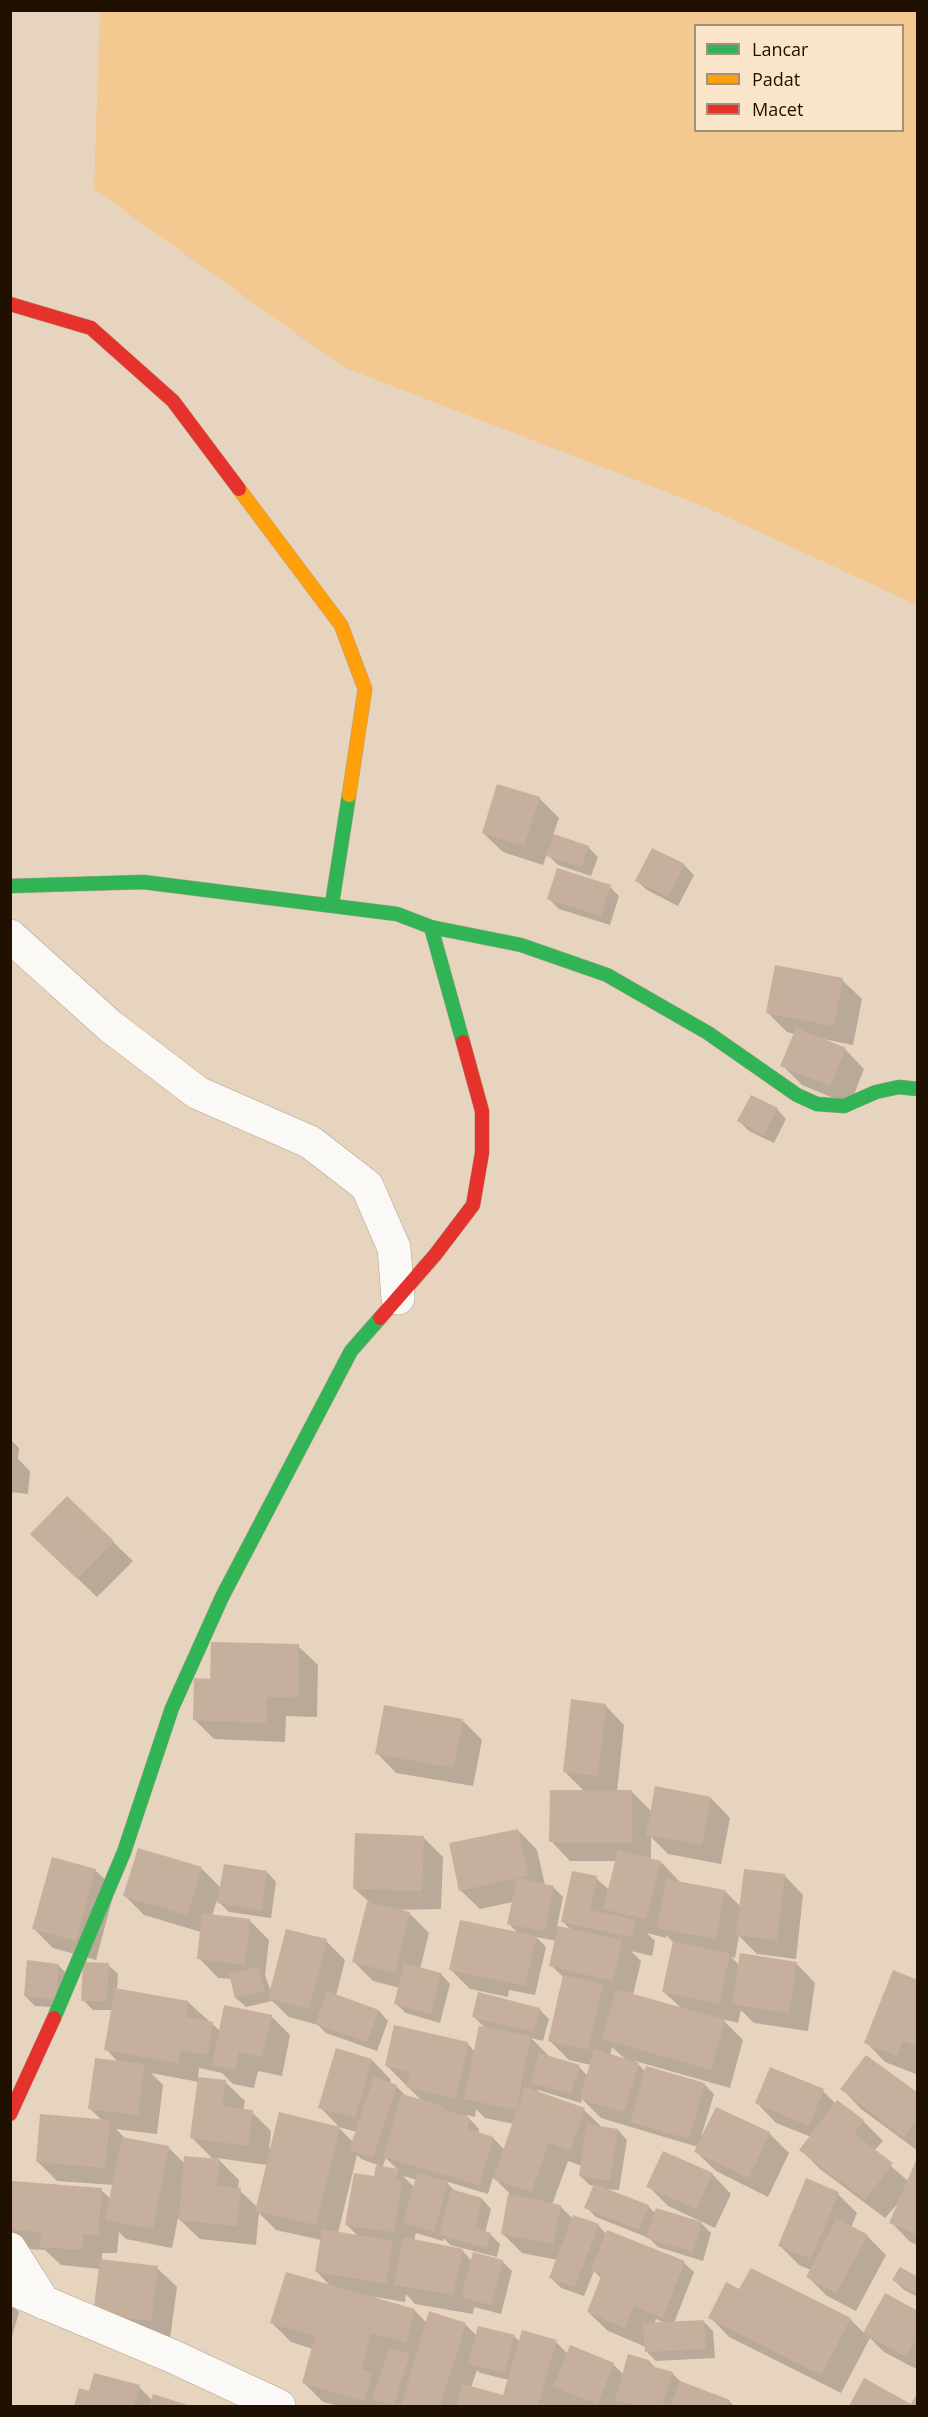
<!DOCTYPE html>
<html>
<head>
<meta charset="utf-8">
<style>
  body { margin:0 }
  #map { position:relative; width:928px; height:2417px; overflow:hidden; background:#e6d4be; font-family:"Open Sans",sans-serif }
  canvas { display:block }
  .frame { position:absolute; inset:0; border:12px solid #201000; pointer-events:none }
  .legend { position:absolute; left:694px; top:24px; width:210px; height:108px; box-sizing:border-box; background:#fbe5ca; border:2px solid #a39079; margin:0; padding:8px 10px; list-style:none; font-size:18px; color:#201000 }
  .legend li { display:flex; align-items:center; gap:12px; height:30px }
  .legend b { width:30px; border:2px solid #a39079 }
</style>
</head>
<body>
<div id="map">
<canvas width="928" height="2417"></canvas>
<div class="frame"></div>
<ul class="legend">
<li><b style="height:8px;background:#30b455"></b>Lancar</li>
<li><b style="height:8px;background:#ff9f0a"></b>Padat</li>
<li><b style="height:8px;background:#e5322d"></b>Macet</li>
</ul>
</div>
<script>
const c = document.querySelector('canvas').getContext('2d');
c.lineJoin = 'round';
function paint(path, color) { c.fillStyle = color; c.fill(path, 'evenodd'); }
const shape = rows => new Path2D(rows.map(r => 'M' + r).join(''));
function strokePath(path, color, width, dash) { c.strokeStyle = color; c.lineWidth = width; c.lineCap = dash ? 'butt' : 'round'; c.setLineDash(dash || []); c.stroke(path); }
paint(shape([
  [100,11,917,11,917,605,703,506,343,367,94,189],
  [696,26,902,26,902,130,696,130]
]), '#f3c891');
paint(shape([
  [539,798,559,818,553,835,588,847,598,857,591,876,558,865,547,854,543,865,503,852,483,833],
  [653,850,684,865,694,875,678,906,647,890,637,881],
  [610,887,619,896,610,925,559,909,549,899],
  [842,980,862,999,853,1045,823,1039,845,1049,864,1069,850,1105,802,1085,782,1065,795,1034,787,1032,767,1012],
  [777,1109,786,1119,774,1143,749,1131,739,1121],
  [10,1439,19,1448,18,1459,30,1471,28,1494,10,1492],
  [67,1498,133,1561,97,1597,51,1553],
  [298,1646,318,1665,317,1717,286,1716,285,1742,214,1739,194,1719,211,1681],
  [605,1705,624,1725,617,1792,632,1792,652,1812,711,1798,730,1818,721,1864,668,1854,651,1837,651,1860,661,1862,680,1882,725,1891,741,1907,784,1875,803,1895,796,1959,757,1954,739,1936,735,1958,731,1957,740,1966,796,1963,815,1983,808,2031,754,2023,741,2010,738,2023,722,2019,743,2040,730,2088,635,2061,646,2072,704,2084,714,2094,701,2137,717,2109,770,2134,789,2153,768,2197,716,2171,696,2152,698,2147,601,2118,582,2099,581,2103,538,2090,537,2093,584,2110,603,2128,618,2130,627,2140,619,2190,603,2189,648,2206,656,2214,701,2223,711,2233,703,2261,658,2247,649,2238,596,2217,586,2207,595,2186,590,2185,580,2176,582,2166,568,2161,552,2205,560,2206,573,2219,598,2225,607,2235,608,2232,684,2263,694,2272,674,2323,703,2321,713,2331,715,2358,656,2361,647,2352,646,2347,608,2331,588,2312,602,2279,594,2271,584,2296,561,2288,551,2278,558,2260,522,2253,502,2233,510,2194,493,2177,488,2194,445,2181,457,2193,482,2199,491,2209,485,2233,491,2235,500,2244,497,2257,450,2245,444,2238,443,2241,416,2233,414,2241,459,2250,460,2248,472,2261,502,2261,512,2271,501,2314,474,2307,473,2314,415,2304,406,2294,405,2302,375,2297,375,2299,415,2311,427,2323,465,2324,477,2336,514,2336,520,2342,556,2342,568,2354,613,2364,624,2375,649,2361,656,2369,672,2373,681,2382,729,2401,734,2406,646,2406,638,2404,638,2406,338,2406,323,2402,304,2383,313,2349,291,2342,272,2323,331,2287,316,2271,321,2240,276,2230,259,2213,256,2245,200,2239,178,2218,172,2248,126,2239,119,2232,117,2253,102,2253,102,2261,157,2268,177,2287,170,2339,114,2332,100,2269,61,2265,45,2250,29,2249,10,2230,101,2190,111,2199,114,2185,57,2181,37,2161,103,2121,90,2109,118,2062,106,2049,113,2010,93,2010,83,2000,108,1965,118,1974,117,1990,188,2002,220,2031,271,2016,290,2035,282,2076,258,2071,254,2088,233,2084,222,2073,199,2068,198,2078,225,2082,245,2101,243,2111,252,2112,271,2131,269,2149,339,2128,353,2142,357,2132,339,2127,320,2107,372,2060,391,2080,390,2084,396,2086,406,2096,422,2101,387,2066,467,2043,475,2052,486,2029,473,2016,480,1991,470,1989,451,1970,518,1933,509,1924,513,1902,480,1909,460,1890,518,1830,537,1850,545,1885,553,1887,563,1897,557,1927,571,1930,562,1921,596,1878,609,1890,616,1861,570,1861,551,1841,585,1792,565,1772],
  [647,1933,666,1938,666,1935,674,1943,664,1992,681,2008,633,1995,641,1961,631,1951,652,1956,655,1941],
  [536,1937,557,1941,551,1965,564,1978,549,2040,569,2060,591,2065,588,2076,579,2067,550,2057,531,2038,543,2041,549,2019,539,2009,480,1994,480,1991,508,1997,509,1990,535,1995,546,1947],
  [612,2047,626,2060,610,2056],
  [151,2073,199,2082,191,2137,214,2160,185,2164,168,2147,127,2140,116,2129,157,2134,163,2085],
  [476,2109,485,2118,514,2124,505,2150,493,2138,478,2134,479,2129,466,2115,475,2117],
  [357,2155,361,2159,378,2165,375,2178,346,2224,359,2237,338,2233],
  [217,2158,267,2165,257,2207,238,2189,239,2180],
  [386,2158,399,2171,382,2168],
  [403,2176,417,2180,414,2187],
  [656,2319,666,2324,654,2324],
  [477,2370,480,2373,509,2380,504,2397,471,2388],
  [463,1721,482,1740,473,1786,396,1773,377,1753],
  [423,1837,443,1857,441,1909,393,1910,410,1914,429,1933,420,1969,441,1974,450,1984,440,2023,406,2013,396,2004,400,1988,373,1981,354,1962,369,1902,355,1889],
  [201,1868,221,1888,267,1872,276,1882,271,1918,229,1912,217,1900,212,1916,249,1920,269,1940,265,1975,271,1992,326,1941,345,1960,336,1996,379,2011,388,2021,377,2051,326,2033,318,2025,289,2017,272,2001,246,2007,236,1998,232,1979,218,1978,199,1958,201,1932,144,1915,125,1896],
  [95,1870,115,1889,96,1960,53,1948,34,1929],
  [58,1965,68,1975,65,2008,35,2006,25,1996],
  [918,1981,918,2071,916,2074,885,2062,866,2042],
  [842,2089,918,2095,918,2151,861,2109],
  [823,2091,836,2104,838,2102,863,2121,883,2141,874,2151,908,2181,918,2159,918,2245,910,2242,891,2222,900,2201,885,2218,820,2169,801,2150,811,2137,776,2123,757,2103],
  [712,2174,731,2194,715,2228,668,2206,648,2186],
  [838,2194,857,2213,851,2228,867,2236,886,2255,856,2311,827,2296,808,2277,811,2270,799,2265,780,2246],
  [918,2278,918,2297,904,2290,894,2280],
  [740,2291,850,2319,864,2333,918,2312,918,2370,884,2352,870,2338,841,2393,729,2337,710,2317],
  [10,2304,19,2312,10,2344],
  [865,2380,911,2406,918,2395,918,2406,851,2406],
  [139,2387,152,2400,154,2396,188,2406,75,2406,80,2390,90,2393]
]), '#0003');
paint(shape([
  [497,784,540,797,524,846,482,833],
  [554,834,589,846,581,867,546,856],
  [652,848,685,864,668,897,635,881],
  [557,868,611,885,601,916,547,899],
  [775,965,843,978,834,1026,766,1013],
  [796,1028,846,1048,830,1086,780,1066],
  [751,1095,778,1108,764,1135,737,1121],
  [67,1496,114,1541,77,1579,30,1534],
  [211,1642,299,1644,298,1698,267,1697,266,1723,193,1720,194,1678,210,1679],
  [571,1699,606,1704,598,1776,563,1772],
  [384,1705,463,1719,454,1768,375,1754],
  [655,1786,711,1797,702,1845,646,1835],
  [550,1790,632,1790,632,1843,549,1842],
  [518,1829,529,1876,517,1878,554,1886,545,1931,507,1924,517,1878,459,1891,449,1843],
  [355,1833,424,1836,422,1891,353,1889],
  [138,1848,202,1867,187,1915,123,1896],
  [618,1850,661,1861,646,1919,603,1909],
  [52,1857,96,1869,76,1941,32,1929],
  [224,1864,267,1871,262,1910,217,1903],
  [744,1869,785,1874,777,1940,736,1935],
  [572,1871,597,1876,590,1910,636,1920,632,1937,561,1922],
  [666,1879,725,1890,716,1939,657,1928],
  [367,1902,410,1912,395,1973,352,1962],
  [202,1913,250,1919,245,1965,197,1959],
  [460,1920,537,1936,525,1986,449,1970],
  [558,1926,622,1940,613,1981,549,1966],
  [286,1929,327,1939,309,2009,268,1998],
  [673,1941,730,1954,719,2004,662,1992],
  [740,1953,797,1962,789,2013,732,2004],
  [27,1960,59,1964,56,1999,24,1996],
  [83,1962,109,1963,107,2001,81,2001],
  [404,1963,441,1973,431,2014,394,2004],
  [258,1967,265,1991,235,1998,229,1974],
  [893,1970,918,1980,918,2046,903,2041,897,2056,864,2043],
  [563,1975,603,1984,588,2050,548,2041],
  [115,1988,188,2001,186,2017,213,2022,208,2055,180,2050,178,2063,104,2050],
  [616,1989,725,2020,711,2070,602,2039],
  [327,1991,379,2010,367,2042,315,2024],
  [478,1992,540,2008,534,2032,472,2017],
  [224,2005,272,2015,262,2057,239,2052,235,2070,212,2065],
  [394,2025,468,2042,456,2099,406,2087,410,2072,385,2066],
  [479,2026,531,2036,516,2110,464,2099],
  [336,2048,372,2059,355,2118,318,2108],
  [594,2049,639,2063,624,2112,580,2099],
  [539,2053,580,2065,571,2094,530,2082],
  [866,2055,918,2093,918,2119,903,2137,840,2089],
  [95,2058,144,2064,138,2115,88,2109],
  [646,2066,705,2083,689,2139,630,2122],
  [770,2067,824,2089,809,2126,755,2103],
  [198,2077,226,2080,222,2106,253,2110,248,2146,190,2138],
  [374,2077,397,2085,373,2158,349,2150],
  [525,2087,585,2108,570,2151,549,2143,531,2192,493,2179],
  [402,2094,443,2106,442,2109,470,2118,468,2129,494,2137,479,2185,383,2157],
  [837,2100,864,2120,854,2134,893,2163,865,2200,799,2150],
  [716,2107,770,2132,749,2178,694,2152],
  [279,2112,340,2127,316,2225,255,2211],
  [40,2114,110,2120,105,2168,36,2162],
  [587,2124,618,2129,610,2181,579,2176],
  [122,2137,169,2146,153,2229,105,2220],
  [663,2151,713,2173,696,2209,646,2187],
  [184,2156,220,2159,217,2186,241,2188,237,2226,179,2220],
  [918,2156,918,2235,889,2223],
  [376,2165,398,2169,396,2180,402,2182,394,2232,345,2225,354,2173,374,2176],
  [417,2173,448,2182,434,2232,403,2223],
  [806,2178,839,2192,811,2259,778,2246],
  [12,2181,102,2188,98,2235,83,2234,82,2250,40,2247,41,2232,10,2230],
  [594,2184,649,2205,639,2230,584,2208],
  [451,2189,482,2198,475,2228,491,2233,487,2248,439,2235],
  [508,2194,561,2205,553,2244,501,2234],
  [656,2208,702,2222,693,2252,646,2238],
  [573,2215,599,2224,575,2287,549,2278],
  [837,2218,868,2235,836,2293,806,2277],
  [322,2229,393,2241,386,2283,315,2272],
  [607,2230,685,2261,663,2318,634,2306,625,2328,587,2312,602,2274,591,2270],
  [403,2237,463,2249,453,2295,394,2285],
  [473,2252,503,2260,491,2305,461,2297],
  [100,2259,158,2266,151,2321,93,2314],
  [900,2267,918,2277,918,2294,892,2280],
  [751,2268,851,2318,821,2375,708,2318,726,2282,739,2289],
  [286,2272,415,2309,406,2343,371,2333,361,2369,372,2372,364,2401,302,2383,315,2336,270,2323],
  [885,2293,918,2311,918,2336,906,2357,863,2333],
  [429,2311,466,2323,440,2406,401,2406],
  [704,2320,706,2349,645,2352,643,2323],
  [478,2326,515,2335,504,2373,468,2364],
  [522,2330,557,2340,538,2406,456,2406,463,2384,503,2395],
  [570,2345,614,2363,598,2404,553,2387],
  [389,2348,410,2354,394,2405,372,2399],
  [628,2354,649,2360,648,2365,673,2372,662,2406,640,2406,615,2400],
  [94,2373,140,2385,134,2406,74,2406,79,2388,89,2391],
  [864,2378,911,2404,918,2392,918,2406,849,2406],
  [680,2381,730,2400,727,2406,670,2406],
  [153,2394,191,2406,149,2406]
]), '#c6b09d');
const street = shape([
  [10,936,110,1026,198,1093,310,1142,367,1186,394,1248,398,1298],
  [10,2249,44,2303],
  [10,2288,174,2357,279,2406]
]);
const fast = shape([
  [10,886,143,882,397,914,431,927,463,1042],
  [332,904,349,795],
  [431,927,521,945,607,975,708,1033,797,1095,817,1104,844,1106,876,1092,899,1087,918,1089],
  [54,2018,124,1852,172,1708,222,1597,351,1351,380,1318]
]);
const slow = shape([
  [239,489,341,625,365,689,349,795]
]);
const jam = shape([
  [10,304,91,328,173,401,239,489],
  [380,1318,435,1255,473,1205,482,1153,482,1111,463,1042],
  [10,2114,54,2018]
]);
strokePath(street, '#b3a189', 34);
strokePath(fast, '#b3a189', 15);
strokePath(slow, '#b3a189', 15);
strokePath(jam, '#b3a189', 15);
strokePath(street, '#fbf9f5', 33);
strokePath(fast, '#30b455', 14);
strokePath(slow, '#ff9f0a', 14);
strokePath(jam, '#e5322d', 14);
</script>
</body>
</html>
